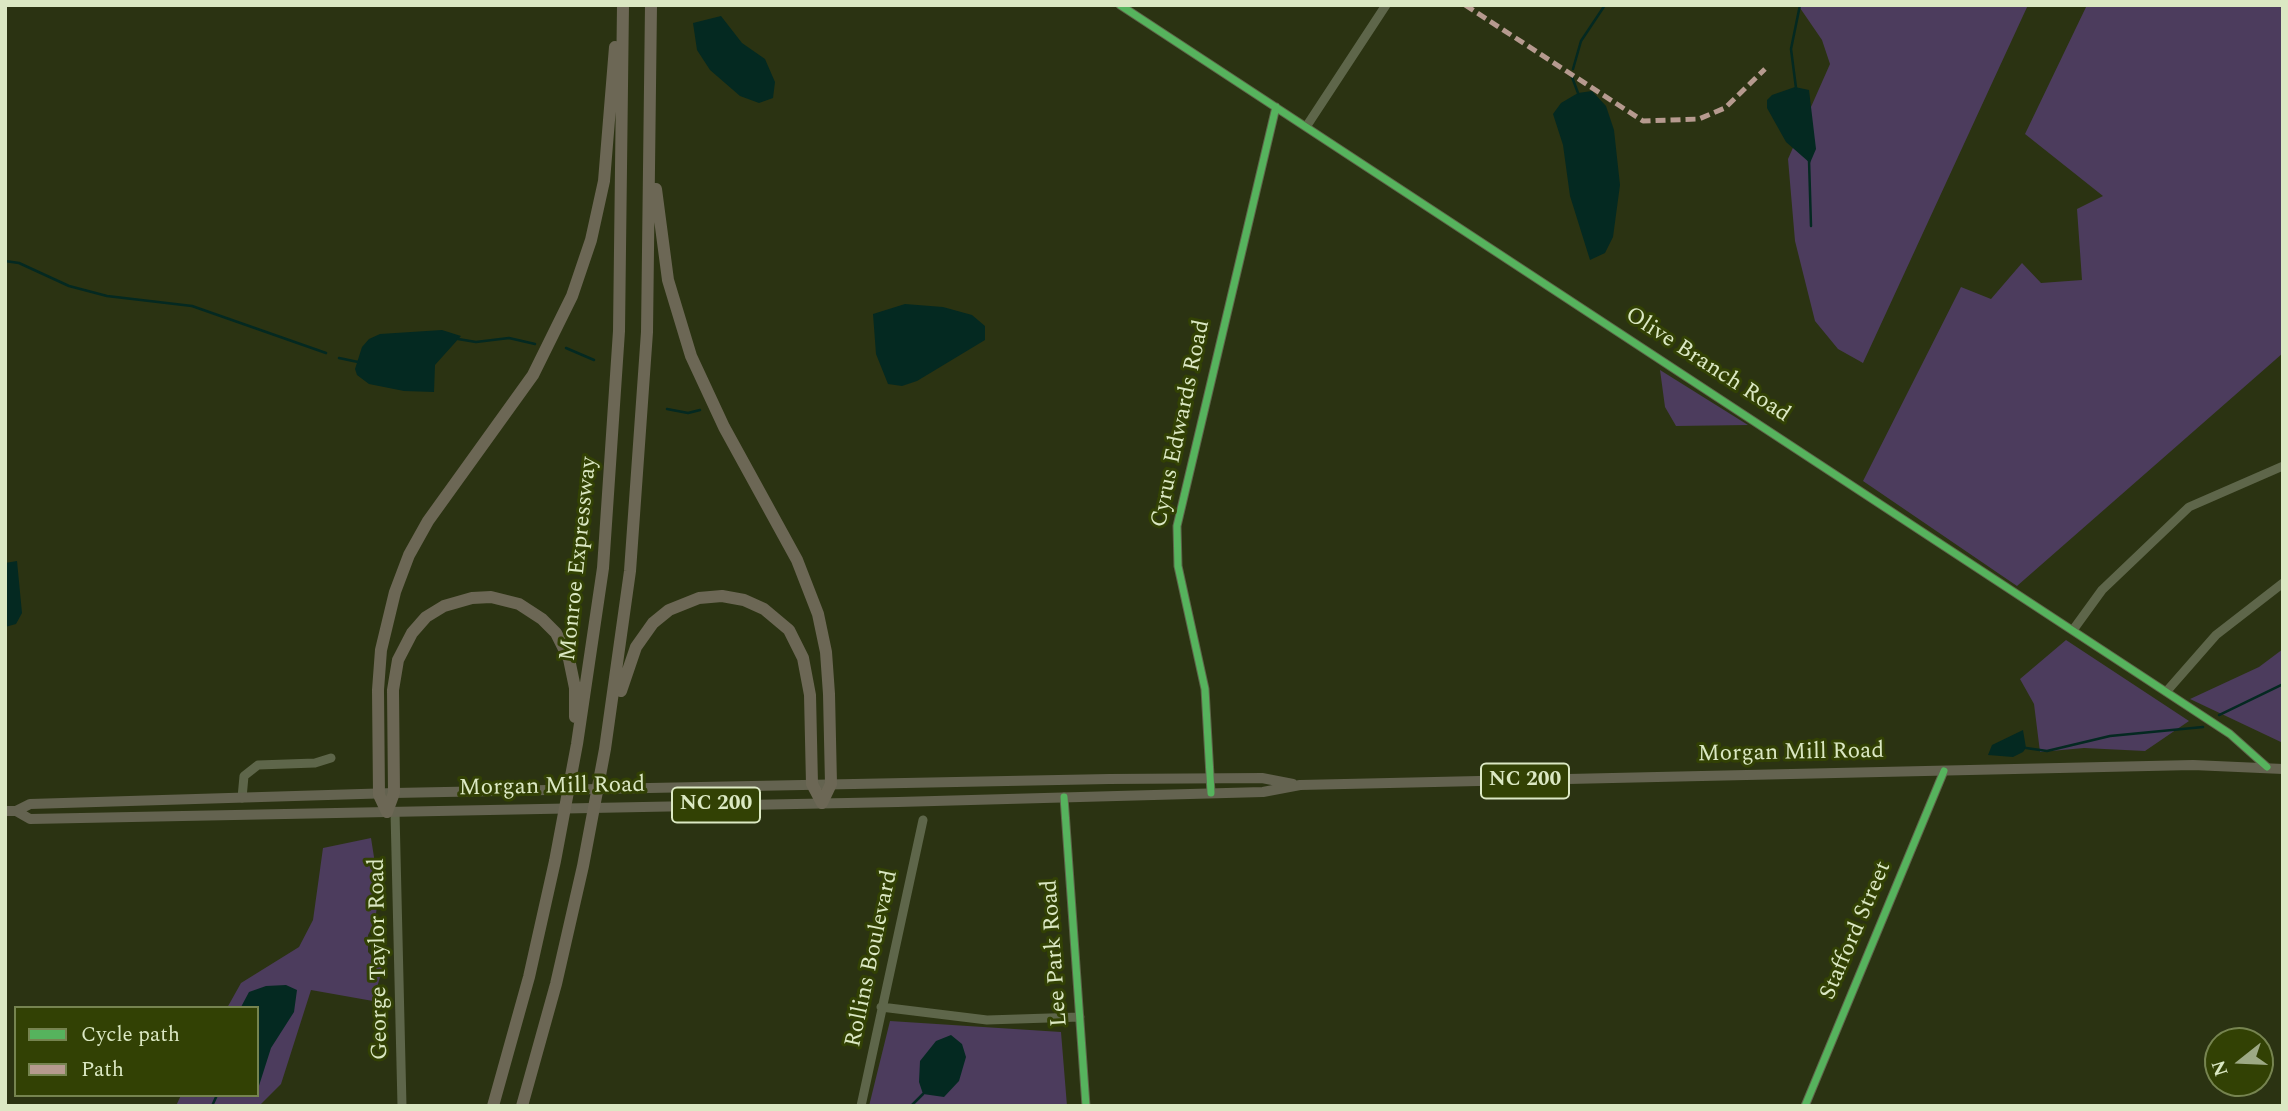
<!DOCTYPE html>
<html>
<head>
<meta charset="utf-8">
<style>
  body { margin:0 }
  #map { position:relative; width:2288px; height:1111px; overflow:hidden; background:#2b3312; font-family:Spectral,serif }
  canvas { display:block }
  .frame { position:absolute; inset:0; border:7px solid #dbe8c3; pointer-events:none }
  .legend { position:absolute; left:14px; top:1006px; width:245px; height:91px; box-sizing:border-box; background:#324104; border:2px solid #768450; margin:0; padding:9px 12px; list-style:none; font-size:21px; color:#dbe8c3 }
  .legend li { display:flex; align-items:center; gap:14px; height:35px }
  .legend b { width:35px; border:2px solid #768450 }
  .north { position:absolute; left:2204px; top:1027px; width:70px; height:70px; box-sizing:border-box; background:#324104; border:2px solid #768450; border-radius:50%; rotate:252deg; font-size:19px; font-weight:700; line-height:28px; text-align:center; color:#dbe8c3 }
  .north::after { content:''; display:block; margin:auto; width:24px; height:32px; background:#9da985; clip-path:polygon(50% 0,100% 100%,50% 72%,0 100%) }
</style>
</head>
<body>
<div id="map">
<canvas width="2288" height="1111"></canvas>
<div class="frame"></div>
<ul class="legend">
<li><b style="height:9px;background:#56b35d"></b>Cycle path</li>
<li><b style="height:9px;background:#b69a8f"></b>Path</li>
</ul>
<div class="north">N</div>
</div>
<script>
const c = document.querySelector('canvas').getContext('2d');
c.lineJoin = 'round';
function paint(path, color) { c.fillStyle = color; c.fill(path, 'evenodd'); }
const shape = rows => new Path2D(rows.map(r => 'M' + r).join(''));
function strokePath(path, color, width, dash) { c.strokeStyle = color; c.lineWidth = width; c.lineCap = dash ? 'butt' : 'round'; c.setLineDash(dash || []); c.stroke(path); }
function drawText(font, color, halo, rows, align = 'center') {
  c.font = font + ' Spectral,serif'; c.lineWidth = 6; c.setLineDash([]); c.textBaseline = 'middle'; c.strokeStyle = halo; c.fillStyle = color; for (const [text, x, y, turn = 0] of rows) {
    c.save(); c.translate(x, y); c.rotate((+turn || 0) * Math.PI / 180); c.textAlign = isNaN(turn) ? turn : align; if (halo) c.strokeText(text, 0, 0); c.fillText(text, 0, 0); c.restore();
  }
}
paint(shape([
  [1798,5,2028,5,1863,363,1838,349,1815,321,1795,241,1788,159,1830,64,1822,40],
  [2087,5,2283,5,2283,353,2017,586,1863,481,1961,287,1991,299,2022,263,2041,283,2082,280,2077,209,2103,196,2025,134],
  [1660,370,1748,425,1676,426,1665,407],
  [2066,640,2189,721,2145,751,2084,748,2040,752,2034,704,2020,679],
  [2283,649,2283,743,2190,699,2259,667],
  [371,838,379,889,375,922,368,935,368,952,383,967,373,1001,311,990,281,1084,259,1106,176,1106,181,1095,257,1095,257,1008,227,1008,241,983,299,947,313,920,323,848],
  [890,1021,1061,1032,1067,1106,869,1106]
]), '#4c3c5d');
paint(shape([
  [721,16,742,43,765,59,775,82,773,98,759,103,740,96,710,70,697,50,693,23],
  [1795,87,1809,90,1816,149,1810,163,1786,142,1767,108,1767,100,1772,95],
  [1592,91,1606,106,1614,130,1620,185,1613,237,1605,253,1590,260,1570,196,1563,145,1553,114,1561,103,1578,93],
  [905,304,943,307,972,315,985,326,985,340,917,381,902,386,888,384,876,354,873,314],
  [442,330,461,336,435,365,434,392,404,391,369,384,357,375,355,369,362,347,369,339,380,334],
  [17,561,22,613,16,624,5,627,5,563],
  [2023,730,2026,748,2023,752,2013,757,1988,755,1992,745],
  [286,985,297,990,294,1012,271,1048,257,1092,257,1008,241,1007,249,992,266,986],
  [951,1035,962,1044,966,1057,959,1081,944,1097,923,1094,919,1082,920,1061,936,1041]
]), '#042921');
strokePath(shape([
  [1573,69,1581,41,1605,5],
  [1572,77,1578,93],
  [1796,88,1791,49,1800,5],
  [1809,160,1811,226],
  [5,261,19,263,69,286,107,296,192,306,326,353],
  [458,339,476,342,509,338,535,344],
  [566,348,594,360],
  [339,358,358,362],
  [667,409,688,413,700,410],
  [2219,715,2283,684],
  [2026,748,2047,751,2110,736,2203,727],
  [212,1106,217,1095],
  [911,1106,923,1094]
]), '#042921', 2.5);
strokePath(shape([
  [1120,5,2230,734,2267,767],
  [1306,127,1386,5],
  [2073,630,2102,590,2189,507,2283,466],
  [2166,692,2216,635,2283,583],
  [1211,793,1205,689,1178,566,1177,526,1276,107],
  [1064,797,1086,1106],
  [242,798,244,776,258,765,315,763,331,758],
  [395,812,402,1106],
  [881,1007,987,1020,1080,1017],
  [861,1106,923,820],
  [1805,1106,1944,771]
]), '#5e664a', 9);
strokePath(shape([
  [5,811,16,811,30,804,394,793,1109,779,1262,778,1293,784],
  [16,811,30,819,898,802,1263,792,1300,785,2193,765,2283,769]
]), '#646350', 10);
strokePath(shape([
  [656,189,668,280,691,356,724,427,797,560,818,614,826,652,829,694,831,784,822,803],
  [621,691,636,647,653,623,669,610,699,598,722,596,744,600,764,609,789,630,803,658,810,695,812,784,822,803],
  [387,812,379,795,378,690,381,650,395,592,409,555,428,521,533,375,572,296,591,240,604,181,615,47],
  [387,812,394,793,393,690,398,660,412,633,426,617,444,606,472,598,491,597,519,604,542,619,556,633,569,659,575,688,575,717],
  [493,1106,529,977,555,861,577,744,603,568,619,331,623,5],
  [522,1106,556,984,583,866,605,749,630,571,647,332,651,5]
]), '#6c6755', 12);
strokePath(shape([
  [1465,5,1643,121,1699,119,1725,108,1765,69]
]), '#b69a8f', 5, [10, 5]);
strokePath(shape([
  [1120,5,2230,734,2267,767],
  [1211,793,1205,689,1178,566,1177,526,1276,107],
  [1064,797,1086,1106],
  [1805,1106,1944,771]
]), '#56b35d', 7);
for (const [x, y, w] of [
  [1525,781,88],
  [716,805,88]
]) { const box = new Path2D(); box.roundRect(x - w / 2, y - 17.5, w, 35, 5); c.fillStyle = '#324104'; c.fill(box); strokePath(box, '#dbe8c3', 2); }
drawText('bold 21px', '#dbe8c3', null, [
  ["NC 200",1525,781],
  ["NC 200",716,805]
]);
drawText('23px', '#dbe8c3', '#324104', [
  ["Olive Branch Road",1707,366,33],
  ["Cyrus Edwards Road",1182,424,-78],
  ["Monroe Expressway",580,559,-84],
  ["Morgan Mill Road",1791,754,-1],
  ["Morgan Mill Road",552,788,-1],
  ["Stafford Street",1857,931,-67],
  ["Lee Park Road",1056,953,-94],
  ["George Taylor Road",380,959,-91],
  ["Rollins Boulevard",873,959,-78]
]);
</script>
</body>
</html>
